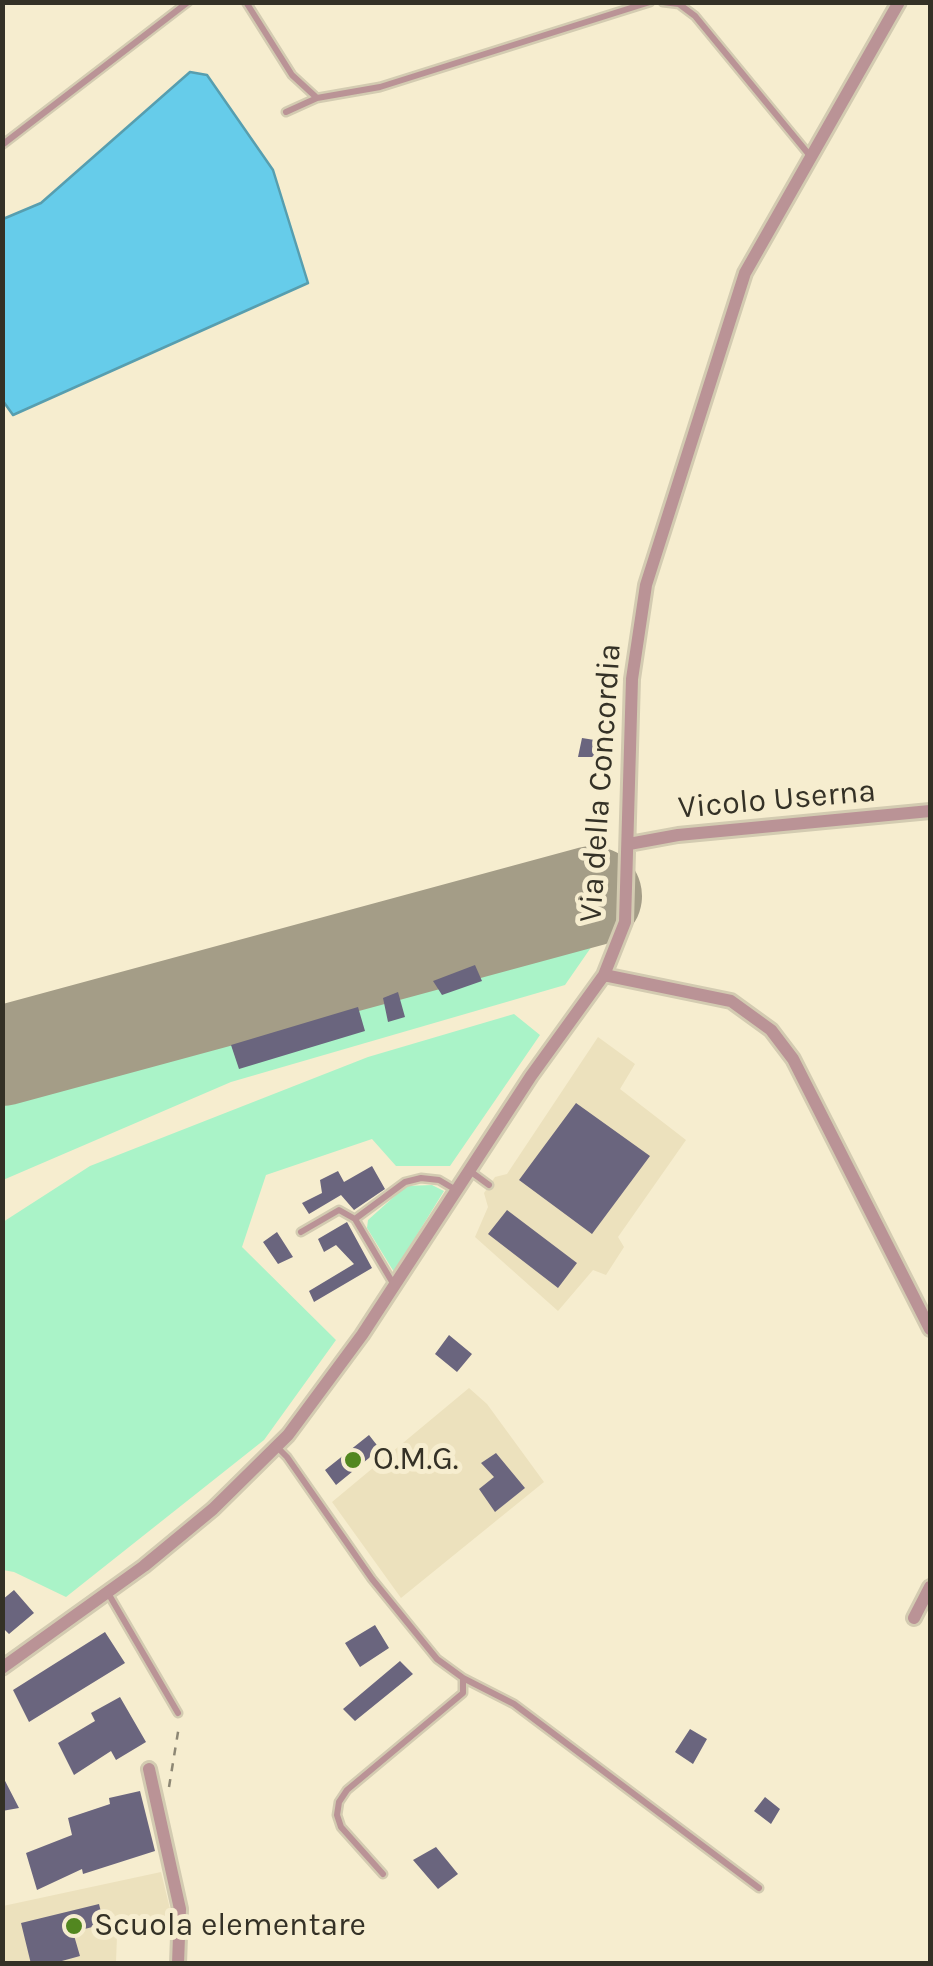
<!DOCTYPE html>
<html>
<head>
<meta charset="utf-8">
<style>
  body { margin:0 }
  #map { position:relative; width:933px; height:1966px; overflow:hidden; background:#f6edcf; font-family:Karla,sans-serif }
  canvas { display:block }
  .frame { position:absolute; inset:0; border:5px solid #343126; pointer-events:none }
</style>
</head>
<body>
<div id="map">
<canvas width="933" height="1966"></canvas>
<div class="frame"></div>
</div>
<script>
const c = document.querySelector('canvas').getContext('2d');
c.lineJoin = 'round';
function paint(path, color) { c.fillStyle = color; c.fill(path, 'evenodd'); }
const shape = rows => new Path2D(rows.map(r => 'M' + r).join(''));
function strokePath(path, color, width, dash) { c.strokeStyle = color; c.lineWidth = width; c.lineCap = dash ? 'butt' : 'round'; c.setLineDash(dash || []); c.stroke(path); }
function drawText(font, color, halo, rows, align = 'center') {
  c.font = font + ' Karla,sans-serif'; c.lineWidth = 10; c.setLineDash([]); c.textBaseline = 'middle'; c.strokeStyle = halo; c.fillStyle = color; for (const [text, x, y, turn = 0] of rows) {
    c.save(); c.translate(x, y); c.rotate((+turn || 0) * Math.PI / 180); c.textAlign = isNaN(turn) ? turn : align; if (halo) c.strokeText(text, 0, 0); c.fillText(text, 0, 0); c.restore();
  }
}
paint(shape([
  [598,1037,635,1064,620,1089,686,1140,618,1237,624,1247,606,1275,593,1270,558,1311,475,1237,488,1207,484,1193,495,1177,507,1174],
  [469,1388,487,1404,544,1482,401,1598,332,1502],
  [161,1872,172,1917,117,1936,116,1962,4,1963,3,1906]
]), '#ece1bd');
paint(shape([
  [608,861,610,920,565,985,231,1082,3,1180,3,1027],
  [514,1014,540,1035,450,1166,396,1166,372,1139,266,1175,242,1247,336,1340,264,1440,66,1597,14,1572,3,1570,3,1222,90,1166,368,1057],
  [432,1185,444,1191,394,1272,367,1228,368,1220,406,1186]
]), '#aaf3c8');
const water = shape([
  [190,72,207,75,273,170,308,283,13,415,3,401,3,219,41,203,190,72]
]);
paint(water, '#66ccea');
strokePath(water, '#579eaf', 2.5);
strokePath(shape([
  [2,1056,592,896]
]), '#a49d87', 100);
paint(shape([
  [582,738,607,742,607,757,578,757],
  [475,965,482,981,442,995,433,981],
  [398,992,405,1017,388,1022,383,998],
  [358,1007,365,1031,239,1069,231,1045],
  [576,1103,650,1156,592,1234,519,1180],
  [372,1166,385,1189,354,1210,341,1195,309,1214,302,1203,322,1193,320,1180,338,1171,344,1182],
  [507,1210,577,1263,558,1288,488,1234],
  [347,1222,372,1268,314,1302,309,1291,354,1264,336,1245,324,1252,318,1239],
  [277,1232,293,1257,278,1264,263,1242],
  [449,1335,472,1354,457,1372,435,1354],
  [369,1435,380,1449,336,1485,325,1470],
  [496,1453,525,1488,495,1512,479,1489,494,1477,481,1463],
  [14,1590,34,1613,9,1634,2,1627,2,1600],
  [375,1625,389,1648,360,1667,345,1643],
  [105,1632,125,1663,29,1722,13,1690],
  [400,1661,413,1674,355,1721,343,1709],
  [120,1697,146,1742,116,1760,111,1751,74,1775,58,1743,95,1721,91,1713],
  [690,1729,707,1739,693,1764,675,1752],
  [2,1775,19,1808,2,1811],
  [140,1791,155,1851,83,1874,82,1869,37,1890,26,1853,72,1835,68,1818,110,1804,109,1798],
  [765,1797,780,1809,771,1824,754,1811],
  [436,1847,458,1874,438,1889,413,1860],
  [99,1904,104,1924,73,1932,80,1956,51,1964,31,1964,21,1923]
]), '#6a657e');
const service = shape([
  [246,2,292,75,317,98,380,87,650,2],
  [663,2,679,4,695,16,811,157],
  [286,112,317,98],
  [2,145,188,2],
  [470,1171,489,1185],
  [355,1219,394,1285],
  [301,1232,339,1210,355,1219,405,1182,421,1178,439,1180,456,1190],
  [276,1446,287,1457,372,1579,437,1659,463,1678,463,1693,347,1790,339,1802,337,1815,341,1827,383,1874],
  [108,1593,178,1713],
  [463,1678,514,1704,759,1888]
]);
const minor = shape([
  [629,844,678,835,930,811],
  [604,975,731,1001,771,1030,793,1059,930,1329],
  [914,1618,930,1587],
  [2,1668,144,1566,213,1509,288,1435,362,1335,531,1076,604,975,625,922,632,679,646,585,745,273,899,2],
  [149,1769,180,1909,178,1964]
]);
strokePath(service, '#d3cbb1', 11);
strokePath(minor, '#d3cbb1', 18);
strokePath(shape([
  [169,1787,179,1726]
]), '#8d8774', 2.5, [8, 8]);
strokePath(service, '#ba9396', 6);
strokePath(minor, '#ba9396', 12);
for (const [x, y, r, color] of [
  [353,1460,10,"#528720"],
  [74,1926,10,"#528720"]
]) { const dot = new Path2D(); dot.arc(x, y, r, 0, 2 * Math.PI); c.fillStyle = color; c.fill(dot); strokePath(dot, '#f6edcf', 4); }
drawText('32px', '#343126', '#f6edcf', [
  ["Via della Concordia",601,783,-86],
  ["Vicolo Userna",777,800,-5]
]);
drawText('32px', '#343126', '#f6edcf', [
  ["O.M.G.",373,1460],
  ["Scuola elementare",94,1926]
], 'left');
</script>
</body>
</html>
